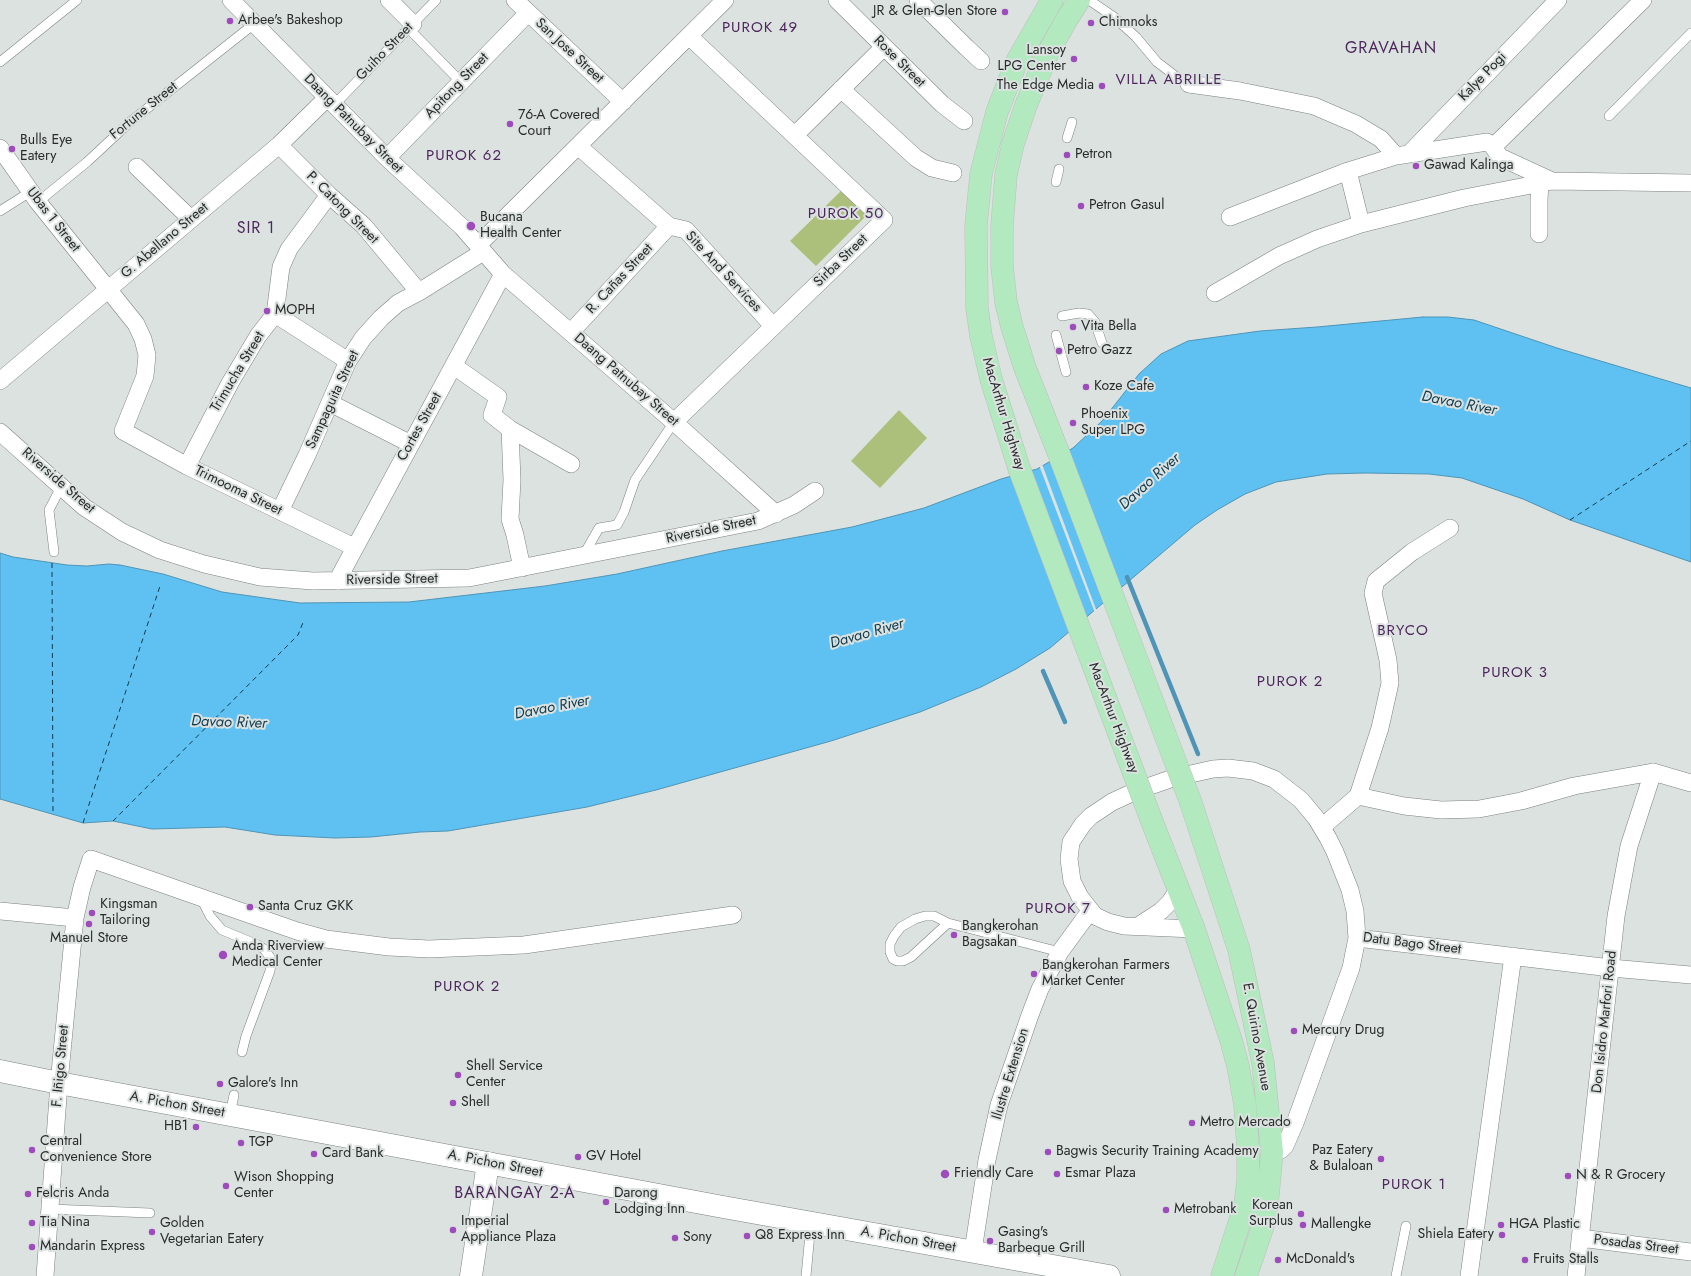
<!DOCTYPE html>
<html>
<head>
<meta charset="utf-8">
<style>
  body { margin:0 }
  canvas { display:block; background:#dbe2e0 }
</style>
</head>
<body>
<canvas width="1691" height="1276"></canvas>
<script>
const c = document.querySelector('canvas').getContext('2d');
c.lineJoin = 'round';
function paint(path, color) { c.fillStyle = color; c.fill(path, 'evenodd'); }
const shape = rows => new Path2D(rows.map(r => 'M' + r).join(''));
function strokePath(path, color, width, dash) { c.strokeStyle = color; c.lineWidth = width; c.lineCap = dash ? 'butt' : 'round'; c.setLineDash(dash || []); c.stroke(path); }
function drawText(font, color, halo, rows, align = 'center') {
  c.font = font + ' Jost,sans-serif'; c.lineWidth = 4; c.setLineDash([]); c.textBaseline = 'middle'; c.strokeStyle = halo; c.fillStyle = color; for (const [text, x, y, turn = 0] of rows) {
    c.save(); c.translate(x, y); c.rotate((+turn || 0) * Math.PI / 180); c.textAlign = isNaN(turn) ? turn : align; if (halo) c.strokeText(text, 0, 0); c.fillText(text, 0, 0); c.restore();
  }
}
paint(shape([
  [842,190,867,215,816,266,790,241],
  [899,410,927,438,880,488,851,461]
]), '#acc07b');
const water = shape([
  [1423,317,1448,317,1474,320,1557,348,1691,388,1691,562,1570,520,1523,499,1462,478,1429,474,1365,473,1327,474,1276,482,1245,494,1217,510,1195,525,1050,648,1016,669,981,687,920,712,831,741,656,790,587,807,448,831,420,832,371,837,335,838,275,835,225,827,152,829,113,821,83,823,0,799,0,553,13,557,67,565,87,566,109,564,120,565,163,574,222,592,300,603,409,602,545,586,617,574,722,551,852,527,924,508,1001,479,1037,469,1073,448,1102,421,1139,374,1161,354,1188,341,1260,331,1317,327,1423,317]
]);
paint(water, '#5fc1f2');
strokePath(water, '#4f94b6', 1);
paint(shape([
  [1042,464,1097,612,1095,613,1039,465]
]), '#dbe2e0');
strokePath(shape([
  [1127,577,1198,754],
  [1043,671,1065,722]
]), '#4f94b6', 4.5);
strokePath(shape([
  [1570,520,1691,441],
  [52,563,53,815],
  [113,821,298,635,304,620],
  [83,823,160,586]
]), '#103b4f', 1, [5, 4]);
const lane = shape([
  [1089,0,1114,17,1136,37,1157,62,1174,75,1189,84],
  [408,28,461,82],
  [0,62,77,0],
  [334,105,436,0],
  [1609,116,1691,33],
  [1067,138,1072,122],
  [1056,182,1059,169],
  [38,202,87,162,130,122,254,24],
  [0,211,30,192],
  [1062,316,1079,313,1088,314,1095,322,1102,343],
  [1056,335,1066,372],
  [54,552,49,510,61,487],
  [583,556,599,528,617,525,624,512,635,480,674,422],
  [201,898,210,916,222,930,258,945,264,949,270,957,271,964,270,971,246,1036,242,1052],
  [948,923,911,957,903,961,897,961,893,959,890,952,890,944,894,936,901,927,915,919,925,916,934,916,948,923,1060,952],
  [230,1115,234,1095],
  [50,1209,150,1213],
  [806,1276,811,1223],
  [1396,1276,1406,1226]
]);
const street = shape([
  [231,0,387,158,462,227,503,274,674,422,776,514],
  [389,0,413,24],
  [515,0,623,102],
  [837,0,942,104,964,121],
  [918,0,967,48,981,61],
  [1189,84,1240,91,1314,106,1356,124,1381,139,1396,156],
  [841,89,916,158,932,168,953,173],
  [795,135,884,47],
  [279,145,329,195,364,226,419,292],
  [578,146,669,226,686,230,773,326],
  [1493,147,1643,0],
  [0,148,38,202,136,324,143,339,147,355,145,376,123,431,187,466,354,547],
  [1409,154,1558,0],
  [387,158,528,13],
  [137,167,191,219],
  [1348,171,1361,224],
  [1230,217,1348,171,1396,156,1487,142,1491,144,1500,157,1552,181,1691,183],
  [1539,234,1539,200,1540,183],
  [478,245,725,0],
  [1215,293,1279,256,1317,239,1361,224,1464,198,1552,181],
  [275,314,348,361],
  [571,332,669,226],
  [454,366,498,397,492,415,510,429,512,480,510,519,515,535,522,568],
  [0,381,279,145,327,98],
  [330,403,411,444],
  [674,422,884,220,689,36],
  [510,429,571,464],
  [0,432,84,507,122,532,160,550,204,564,260,577,313,581,469,578,758,521,794,505,815,491],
  [187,466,230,383,258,336,275,314,281,267,289,249,329,195],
  [280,511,307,455,348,361,363,338,381,318,398,303,419,292,483,252],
  [337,581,503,274],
  [1358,796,1404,806,1441,810,1479,809,1521,801,1574,786,1653,772,1691,783],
  [1322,827,1358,796,1380,728,1390,683,1388,660,1373,593,1376,581,1412,552,1450,528],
  [0,911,75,918],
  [1138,926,1161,911,1170,902,1179,888],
  [1194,929,1124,926,1108,922,1095,916,1080,897,1072,881,1069,859,1071,842,1083,824,1091,816,1112,802,1136,791,1173,778,1213,769,1228,768,1253,771,1274,779,1301,800,1316,818,1328,838,1335,852,1350,890,1355,911,1357,938,1351,968,1295,1123,1285,1146,1281,1150,1272,1152],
  [1357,938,1611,968,1691,975],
  [1580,1238,1691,1252],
  [973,1251,987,1160,999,1105,1030,1015,1040,989,1060,952,1090,911],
  [45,1276,59,1083,75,918,82,887,91,859,297,931,326,939,389,947,429,949,524,945,733,915],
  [1469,1276,1513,956],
  [1576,1276,1616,916,1629,846,1653,772]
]);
const secondary = shape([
  [0,1071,59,1083,723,1207,1109,1276],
  [471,1276,488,1163]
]);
const primary = shape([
  [1057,449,1025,368,1012,327,1006,302,1002,266,1002,226,1006,175,1013,144,1026,105,1047,55,1067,19,1079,0],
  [1019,468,991,379,981,336,977,308,976,226,981,174,997,112,1016,63,1052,0],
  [1191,803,1239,950,1263,1063,1272,1152,1268,1195,1263,1226,1246,1276],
  [1151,819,1194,929,1231,1040,1238,1066,1245,1105,1248,1148,1248,1180,1245,1205,1222,1276]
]);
strokePath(lane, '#7c8280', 10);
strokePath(street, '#7c8280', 18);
strokePath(secondary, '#7c8280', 23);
strokePath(primary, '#bfbfbf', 23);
strokePath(lane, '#fff', 9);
strokePath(street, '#fff', 17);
strokePath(secondary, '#fff', 22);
strokePath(primary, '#b2e9be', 22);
const primaryBridge = shape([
  [1057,449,1191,803],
  [1019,468,1151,819]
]);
strokePath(primaryBridge, '#bfbfbf', 23, []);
strokePath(primaryBridge, '#b2e9be', 22);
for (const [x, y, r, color] of [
  [1005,12,4,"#9e4cbb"],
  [230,21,4,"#9e4cbb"],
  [1091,23,4,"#9e4cbb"],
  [1074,59,4,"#9e4cbb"],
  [1102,86,4,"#9e4cbb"],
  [510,124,4,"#9e4cbb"],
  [12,149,4,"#9e4cbb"],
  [1067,155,4,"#9e4cbb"],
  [1416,166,4,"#9e4cbb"],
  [1081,206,4,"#9e4cbb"],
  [471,226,5,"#9e4cbb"],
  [267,311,4,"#9e4cbb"],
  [1073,327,4,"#9e4cbb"],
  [1059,351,4,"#9e4cbb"],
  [1086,387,4,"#9e4cbb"],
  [1073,423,4,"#9e4cbb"],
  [250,907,4,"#9e4cbb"],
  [92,913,4,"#9e4cbb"],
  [89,924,4,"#9e4cbb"],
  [954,935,4,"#9e4cbb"],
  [223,955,5,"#9e4cbb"],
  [1034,974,4,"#9e4cbb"],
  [1294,1031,4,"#9e4cbb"],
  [458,1075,4,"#9e4cbb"],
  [220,1084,4,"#9e4cbb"],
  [453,1103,4,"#9e4cbb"],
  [1192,1123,4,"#9e4cbb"],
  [196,1127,4,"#9e4cbb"],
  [241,1143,4,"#9e4cbb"],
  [32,1150,4,"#9e4cbb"],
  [1048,1152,4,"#9e4cbb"],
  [314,1154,4,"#9e4cbb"],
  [578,1157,4,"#9e4cbb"],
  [1381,1159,4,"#9e4cbb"],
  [945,1174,5,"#9e4cbb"],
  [1057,1174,4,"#9e4cbb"],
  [1568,1176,4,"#9e4cbb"],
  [226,1186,4,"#9e4cbb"],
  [28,1194,4,"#9e4cbb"],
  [606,1202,4,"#9e4cbb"],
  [1166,1210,4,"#9e4cbb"],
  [1301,1214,4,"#9e4cbb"],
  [32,1223,4,"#9e4cbb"],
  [1303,1225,4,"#9e4cbb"],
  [1501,1225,4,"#9e4cbb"],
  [453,1230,4,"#9e4cbb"],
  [152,1232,4,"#9e4cbb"],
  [1502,1235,4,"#9e4cbb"],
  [747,1236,4,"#9e4cbb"],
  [675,1238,4,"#9e4cbb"],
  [990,1241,4,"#9e4cbb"],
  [32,1247,4,"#9e4cbb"],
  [1278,1260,4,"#9e4cbb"],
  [1525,1260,4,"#9e4cbb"]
]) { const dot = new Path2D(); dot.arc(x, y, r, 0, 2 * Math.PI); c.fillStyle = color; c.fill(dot); strokePath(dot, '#dbe2e0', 1.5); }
drawText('14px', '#292b2b', '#dbe2e0', [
  ["JR & Glen-Glen Store",997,12,"right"],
  ["Arbee's Bakeshop",238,21],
  ["Chimnoks",1099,23],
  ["Lansoy",1066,51,"right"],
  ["LPG Center",1066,67,"right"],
  ["The Edge Media",1094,86,"right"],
  ["76-A Covered",518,116],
  ["Court",518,132],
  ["Bulls Eye",20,141],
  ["Eatery",20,157],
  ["Petron",1075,155],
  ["Gawad Kalinga",1424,166],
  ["Petron Gasul",1089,206],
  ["Bucana",480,218],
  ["Health Center",480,234],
  ["MOPH",275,311],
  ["Vita Bella",1081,327],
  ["Petro Gazz",1067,351],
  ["Koze Cafe",1094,387],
  ["Phoenix",1081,415],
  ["Super LPG",1081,431],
  ["Kingsman",100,905],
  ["Tailoring",100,921],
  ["Santa Cruz GKK",258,907],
  ["Bangkerohan",962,927],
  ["Bagsakan",962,943],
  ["Manuel Store",89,939,"center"],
  ["Anda Riverview",232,947],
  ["Medical Center",232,963],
  ["Bangkerohan Farmers",1042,966],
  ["Market Center",1042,982],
  ["Mercury Drug",1302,1031],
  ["Shell Service",466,1067],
  ["Center",466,1083],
  ["Galore's Inn",228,1084],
  ["Shell",461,1103],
  ["Metro Mercado",1200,1123],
  ["HB1",188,1127,"right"],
  ["Central",40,1142],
  ["Convenience Store",40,1158],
  ["TGP",249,1143],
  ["Paz Eatery",1373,1151,"right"],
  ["& Bulaloan",1373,1167,"right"],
  ["Bagwis Security Training Academy",1056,1152],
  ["Card Bank",322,1154],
  ["GV Hotel",586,1157],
  ["Friendly Care",954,1174],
  ["Esmar Plaza",1065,1174],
  ["N & R Grocery",1576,1176],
  ["Wison Shopping",234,1178],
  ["Center",234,1194],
  ["Felcris Anda",36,1194],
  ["Darong",614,1194],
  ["Lodging Inn",614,1210],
  ["Korean",1293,1206,"right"],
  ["Surplus",1293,1222,"right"],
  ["Metrobank",1174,1210],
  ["Imperial",461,1222],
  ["Appliance Plaza",461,1238],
  ["Tia Nina",40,1223],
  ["Golden",160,1224],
  ["Vegetarian Eatery",160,1240],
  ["Mallengke",1311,1225],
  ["HGA Plastic",1509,1225],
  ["Gasing's",998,1233],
  ["Barbeque Grill",998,1249],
  ["Shiela Eatery",1494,1235,"right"],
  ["Q8 Express Inn",755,1236],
  ["Sony",683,1238],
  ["Mandarin Express",40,1247],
  ["McDonald's",1286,1260],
  ["Fruits Stalls",1533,1260]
], 'left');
drawText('14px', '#292b2b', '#dbe2e0', [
  ["San Jose Street",569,51,43],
  ["Guiho Street",385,52,-46],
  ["Rose Street",899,62,45],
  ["Kalye Pogi",1483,77,-46],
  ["Apitong Street",457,86,-46],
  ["Fortune Street",144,111,-39],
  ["Daang Patnubay Street",353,124,45],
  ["P. Catong Street",342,208,45],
  ["Ubas 1 Street",53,220,52],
  ["G. Abellano Street",165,241,-40],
  ["Sirba Street",841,261,-44],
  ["Site And Services",723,272,47],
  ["R. Cañas Street",620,279,-47],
  ["Trimucha Street",238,372,-59],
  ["Daang Patnubay Street",626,380,41],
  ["Sampaguita Street",333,400,-65],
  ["MacArthur Highway",1003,414,73],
  ["Cortes Street",420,427,-61],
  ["Riverside Street",58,481,41],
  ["Trimooma Street",238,491,26],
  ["Riverside Street",711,530,-12],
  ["Riverside Street",392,580,-1],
  ["MacArthur Highway",1113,718,69],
  ["Datu Bago Street",1412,944,7],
  ["Don Isidro Marfori Road",1605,1022,-84],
  ["E. Quirino Avenue",1256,1037,80],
  ["F. Iñigo Street",61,1066,-85],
  ["Ilustre Extension",1011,1074,-73],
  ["A. Pichon Street",177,1105,10],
  ["A. Pichon Street",495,1164,11],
  ["A. Pichon Street",908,1240,10],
  ["Posadas Street",1636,1245,7]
]);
c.letterSpacing = '1px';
drawText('15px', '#4e275d', '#dbe2e0', [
  ["PUROK 49",760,28],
  ["VILLA ABRILLE",1169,80],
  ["PUROK 62",464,156],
  ["PUROK 50",846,214],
  ["BRYCO",1403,631],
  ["PUROK 3",1515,673],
  ["PUROK 2",1290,682],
  ["PUROK 7",1058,909],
  ["PUROK 2",467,987],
  ["PUROK 1",1414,1185]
]);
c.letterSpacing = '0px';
drawText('italic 15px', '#103b4f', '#dbe2e0', [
  ["Davao River",1459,404,11],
  ["Davao River",1150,482,-42],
  ["Davao River",867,634,-16],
  ["Davao River",552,708,-11],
  ["Davao River",229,723,2]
]);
c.letterSpacing = '1px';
drawText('16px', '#4e275d', '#dbe2e0', [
  ["GRAVAHAN",1391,49],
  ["SIR 1",256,229],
  ["BARANGAY 2-A",515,1194]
]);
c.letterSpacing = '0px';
</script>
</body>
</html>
